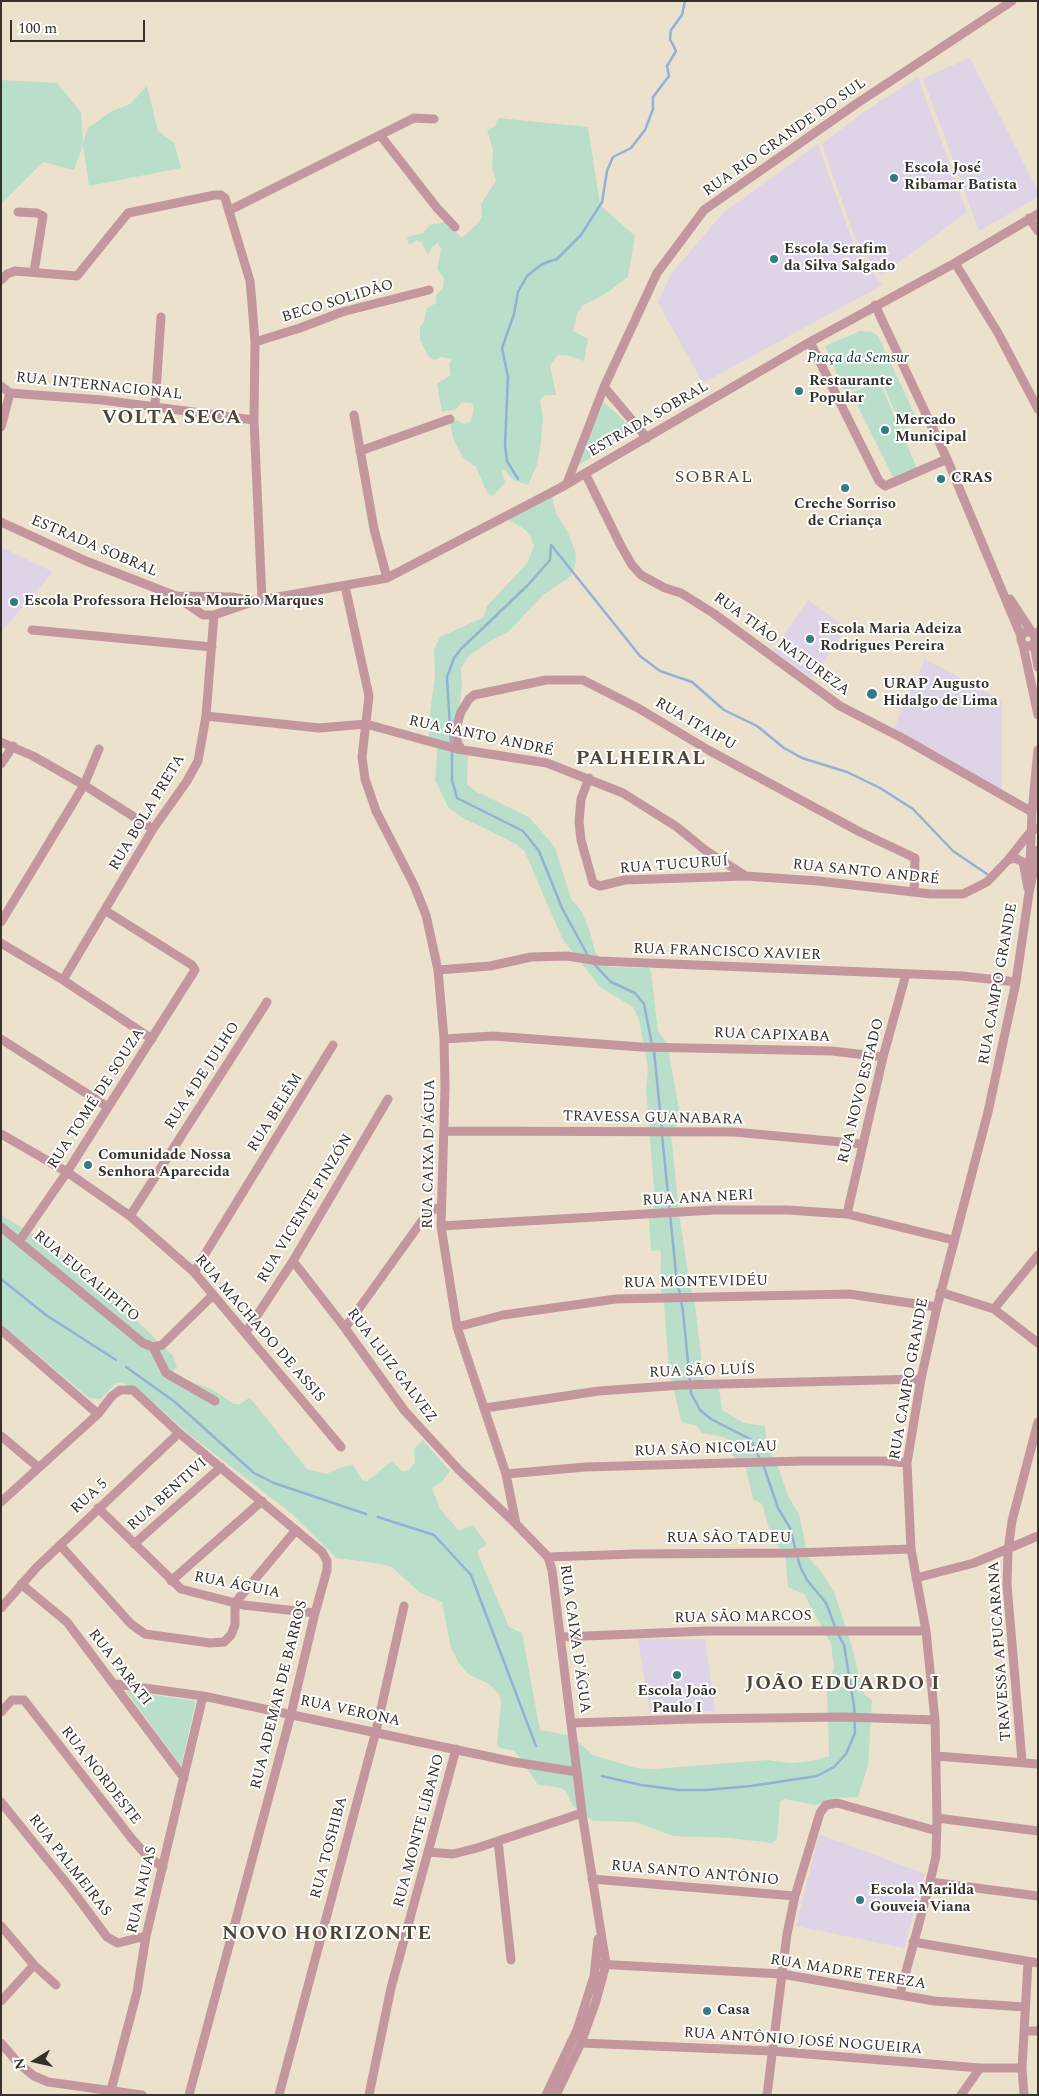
<!DOCTYPE html>
<html>
<head>
<meta charset="utf-8">
<style>
  body { margin:0 }
  #map { position:relative; width:1039px; height:2096px; overflow:hidden; background:#ece1cc; font-family:Spectral,serif }
  canvas { display:block }
  .frame { position:absolute; inset:0; border:2px solid #363129; pointer-events:none }
  .north { position:absolute; left:10px; top:2036px; width:50px; height:50px; -webkit-text-stroke:4px #fff; paint-order:stroke; rotate:260deg; font-size:14px; font-weight:700; line-height:20px; text-align:center; color:#363129 }
  .north::after { content:''; display:block; margin:auto; width:18px; height:22px; background:#363129; clip-path:polygon(50% 0,100% 100%,50% 72%,0 100%) }
  .scale { position:absolute; left:10px; top:20px; width:135px; height:22px; box-sizing:border-box; border:2px solid #363129; border-top:0; padding-left:6px; font-size:15px; line-height:18px; white-space:nowrap; color:#363129; -webkit-text-stroke:4px #fff; paint-order:stroke }
</style>
</head>
<body>
<div id="map">
<canvas width="1039" height="2096"></canvas>
<div class="frame"></div>
<div class="north">N</div>
<div class="scale">100 m</div>
</div>
<script>
const c = document.querySelector('canvas').getContext('2d');
c.lineJoin = 'round';
function paint(path, color) { c.fillStyle = color; c.fill(path, 'evenodd'); }
const shape = rows => new Path2D(rows.map(r => 'M' + r).join(''));
function strokePath(path, color, width, dash) { c.strokeStyle = color; c.lineWidth = width; c.lineCap = dash ? 'butt' : 'round'; c.setLineDash(dash || []); c.stroke(path); }
function drawText(font, color, halo, rows, align = 'center') {
  c.font = font + ' Spectral,serif'; c.lineWidth = 4; c.setLineDash([]); c.textBaseline = 'middle'; c.strokeStyle = halo; c.fillStyle = color; for (const [text, x, y, turn = 0] of rows) {
    c.save(); c.translate(x, y); c.rotate((+turn || 0) * Math.PI / 180); c.textAlign = isNaN(turn) ? turn : align; if (halo) c.strokeText(text, 0, 0); c.fillText(text, 0, 0); c.restore();
  }
}
paint(shape([
  [970,58,1038,191,1038,197,979,231,923,78],
  [918,77,967,212,880,276,855,238,822,144,864,112],
  [818,144,853,243,882,285,703,383,658,303,671,274,723,213],
  [1,547,53,572,1,632],
  [808,600,847,628,812,678,773,651],
  [925,659,1002,701,1002,790,893,730],
  [638,1639,705,1639,715,1711,650,1713],
  [819,1834,925,1874,904,1948,796,1926]
]), '#dfd3e8');
paint(shape([
  [1,80,57,83,81,112,83,142,88,128,110,112,130,104,147,86,158,131,174,143,181,168,89,186,83,145,74,170,43,162,1,204],
  [498,118,588,127,600,205,635,236,628,277,608,292,582,306,577,314,573,331,588,339,584,361,567,355,558,355,550,365,556,395,545,395,540,400,543,419,541,441,537,465,528,485,513,480,505,470,501,469,505,483,492,496,487,492,476,467,464,459,454,441,450,423,456,420,464,424,471,421,474,408,472,403,462,402,456,409,442,412,437,384,451,375,449,364,452,359,441,357,434,360,429,357,420,340,420,327,424,322,427,308,436,303,436,295,443,288,444,278,437,269,441,250,438,243,433,246,428,255,422,243,417,240,409,245,407,237,423,233,430,225,445,222,462,238,479,222,482,216,481,204,496,181,492,168,493,150,487,130,495,126],
  [860,331,872,332,878,336,915,415,914,422,906,429,903,430,880,378,845,393,825,346],
  [879,381,917,468,893,477,851,393],
  [604,402,636,432,576,466],
  [551,493,556,513,568,533,576,554,575,566,571,576,543,595,509,631,488,642,467,658,461,669,462,685,458,721,460,735,468,755,467,784,475,791,529,817,549,840,556,850,571,899,582,912,590,932,595,952,609,967,649,968,651,972,658,1031,667,1043,681,1120,671,1133,679,1213,690,1286,695,1304,704,1380,719,1388,722,1410,744,1423,765,1426,767,1445,780,1472,788,1496,799,1514,808,1557,822,1573,835,1594,852,1647,864,1694,872,1700,868,1766,858,1797,835,1798,816,1805,784,1799,780,1802,777,1839,772,1843,730,1838,673,1836,636,1822,593,1821,573,1806,566,1791,558,1787,538,1785,515,1751,500,1748,497,1744,501,1703,499,1694,489,1684,468,1674,459,1663,451,1648,442,1602,419,1592,393,1568,382,1564,336,1558,292,1514,190,1435,146,1396,122,1382,116,1383,101,1399,89,1398,1,1324,1,1215,36,1236,93,1278,173,1356,177,1366,172,1374,213,1390,234,1404,240,1404,249,1398,251,1399,307,1469,326,1474,342,1467,353,1465,362,1480,367,1481,392,1461,402,1471,409,1470,415,1462,414,1449,423,1440,450,1471,442,1482,432,1488,440,1509,459,1531,473,1525,486,1543,485,1546,478,1550,478,1554,509,1627,522,1633,540,1730,572,1736,593,1755,636,1768,654,1769,767,1760,790,1763,812,1761,829,1756,827,1688,834,1668,831,1644,804,1594,788,1587,785,1555,772,1539,762,1504,753,1499,746,1469,731,1454,729,1440,723,1437,702,1433,696,1425,684,1423,681,1420,669,1370,664,1304,660,1286,661,1253,660,1250,651,1251,649,1220,655,1201,646,1090,648,1068,639,1019,633,1007,600,987,562,938,525,852,516,844,461,817,448,807,435,780,437,755,436,744,429,735,428,729,435,675,434,649,440,637,484,617,487,606,528,562,534,546,531,538,526,530,505,518],
  [126,1691,196,1701,181,1766]
]), '#b9dfcb');
strokePath(shape([
  [518,479,507,461,505,445,508,377,502,348,514,314,518,292,527,276,542,264,557,259,581,235,602,202,607,171,613,157,631,148,645,130,653,109,653,97,669,76,667,66,676,51,670,39,671,30,682,15,685,1],
  [552,546,640,656,660,671,692,682,724,710,757,726,784,748,802,758,847,772,880,788,913,809,953,851,987,874],
  [451,745,447,677,454,658,461,649,527,586,550,560,551,545],
  [452,750,452,780,457,798,523,831,539,851,562,908,588,956],
  [593,963,611,982,635,993,644,1004,652,1045],
  [654,1051,662,1130],
  [662,1135,676,1273,683,1311,691,1393,700,1410,711,1419,750,1439,760,1459],
  [1,1279,46,1315,116,1360],
  [126,1367,175,1402,254,1473,274,1483,366,1514],
  [763,1464,778,1508,790,1528,800,1566,807,1580,826,1603,836,1629],
  [378,1517,434,1535,471,1575,536,1746],
  [602,1776,641,1785,679,1790,706,1790,751,1786,817,1776,834,1767,846,1754,855,1733,854,1706,844,1645,838,1634]
]), '#93b1d7', 2.5);
strokePath(shape([
  [380,135,437,208,455,227],
  [230,210,414,118,434,119],
  [18,212,37,213,43,216,34,272],
  [1029,218,1038,231],
  [955,263,998,333,1038,409],
  [1,280,7,274,15,271,77,276,128,213,215,195,221,195,225,198,250,281,252,303,255,342,254,420,262,600],
  [875,305,947,459,1021,636],
  [255,342,300,328,342,312,429,290],
  [810,342,879,481,885,486,947,459],
  [1,386,10,393,102,400,254,420],
  [604,387,647,438],
  [155,406,161,317],
  [354,415,374,529,387,578],
  [1,427,10,393],
  [360,451,450,419],
  [585,473,621,546,632,565,641,575,665,588,681,593,713,613,840,706,904,739,1032,812],
  [567,483,604,387,657,273,704,210,856,104,1012,1],
  [1,522,86,561,176,596,203,615,214,615,255,601,387,578,560,488,810,342,955,263,1038,214],
  [345,586,369,696,362,757,365,779,376,811,414,885,426,915,438,970,444,1039,445,1087,441,1226,457,1327,506,1474,516,1524,548,1557,552,1570,582,1813,606,1964,596,2001,581,2043,556,2095],
  [176,596,232,597,255,601],
  [1010,599,1033,634,1038,632],
  [32,630,212,647],
  '1021 639a7 7 0 1 1 14 0a7 7 0 1 1-14 0Z',
  [1034,643,1038,667],
  [1023,645,1038,715],
  [206,716,319,728,366,724,457,749,547,763,623,793,677,827,705,850,746,876],
  [1,742,33,756,84,785,153,829],
  [461,749,457,742,456,728,461,712,469,699,474,695,546,680,583,680,638,708,710,751,860,832,915,858,914,892],
  [1,764,13,746],
  [589,778,581,799,579,822,581,840,593,883,600,886,625,880,746,876,818,881,931,894,963,894,987,882,1008,860,1031,831,1038,828],
  [1008,860,1015,858,1023,862,1028,888],
  [1030,865,1032,812,1038,750],
  [1,922,84,785,99,749],
  [1,943,63,980,152,1039],
  [438,970,490,966,531,957,567,956,599,961,962,976,1016,982],
  [63,980,153,829,187,781,198,761,206,716,214,615],
  [1,1039,108,1107],
  [444,1039,493,1036,641,1047,832,1051,883,1057],
  [444,1131,734,1132,862,1144],
  [1,1134,67,1172,130,1216,194,1272,341,1447],
  [847,1214,883,1057,906,974],
  [130,1216,267,1002],
  [441,1226,714,1210,787,1210,847,1214,953,1240],
  [1,1227,143,1343,153,1347],
  [20,1240,67,1172,195,970,192,965,106,911],
  [293,1261,345,1328,404,1410,459,1470,516,1524],
  [194,1272,333,1045],
  [940,1292,994,1309,1038,1343],
  [994,1309,1038,1255],
  [457,1327,503,1315,616,1299,849,1294,937,1307],
  [345,1328,429,1211,441,1207],
  [1,1330,98,1414],
  [246,1332,293,1261,388,1099],
  [153,1347,166,1373,215,1401],
  [153,1347,162,1345,213,1295],
  [485,1408,599,1391,682,1385,921,1379],
  [1,1436,38,1467],
  [506,1474,585,1467,802,1461,884,1461,907,1463],
  [1,1502,98,1414,112,1396,120,1390,133,1390,179,1433,322,1552,327,1561,327,1570,315,1613,291,1714,189,2095],
  [98,1508,181,1589,243,1605,315,1613],
  [134,1544,221,1467],
  [60,1545,131,1624,145,1634,210,1643,224,1642,231,1635,235,1625,235,1603,296,1530],
  [548,1557,635,1554,792,1553,911,1549],
  [916,1578,974,1563,1038,1536],
  [171,1581,262,1501],
  [21,1584,67,1622,184,1778],
  [1,1608,37,1567,179,1433],
  [561,1637,707,1631,926,1631],
  [115,1684,203,1696,514,1762,577,1772],
  [1,1712,12,1700,24,1700,132,1839,148,1857,163,1867],
  [572,1723,692,1719,845,1717,935,1720],
  [936,1756,1038,1764],
  [1022,1761,1007,1585,1008,1550,1012,1521,1038,1422],
  [1,1802,72,1890,107,1937,118,1943,146,1936],
  [937,1818,1038,1831],
  [498,1841,511,1960],
  [428,1852,453,1854,477,1848,582,1813],
  [592,1879,795,1896],
  [930,1882,1038,1896],
  [1,1926,34,1965,56,1985],
  [913,1942,1038,1963],
  [596,1964,782,1974,934,2001,1025,2007],
  [900,1994,930,1882,936,1856,937,1818,935,1720,926,1631,911,1549,907,1463,921,1379,937,1307,988,1112,1016,982,1029,893,1038,850],
  [1,2001,34,1965],
  [1024,2031,1038,2031],
  [1,2043,19,2064,34,2076,48,2082,142,2095],
  [581,2043,771,2051,980,2068,1022,2068],
  [111,2090,137,1992,146,1936,203,1696],
  [279,2095,376,1731,404,1606],
  [369,2095,391,1988,456,1749],
  [546,2095,577,2030,594,1976,598,1939],
  [767,2095,787,1934,795,1896,820,1813,826,1805,837,1803,937,1831],
  [961,2095,980,2068],
  [1024,2095,1022,2068,1028,1962]
]), '#c4979f', 9);
for (const [x, y, r, color] of [
  [894,178,5,"#337c83"],
  [774,259,5,"#337c83"],
  [799,391,5,"#337c83"],
  [885,430,5,"#337c83"],
  [941,479,5,"#337c83"],
  [845,488,5,"#337c83"],
  [14,602,5,"#337c83"],
  [810,639,5,"#337c83"],
  [872,694,6,"#337c83"],
  [88,1165,5,"#337c83"],
  [677,1675,5,"#337c83"],
  [860,1900,5,"#337c83"],
  [707,2011,5,"#337c83"]
]) { const dot = new Path2D(); dot.arc(x, y, r, 0, 2 * Math.PI); c.fillStyle = color; c.fill(dot); strokePath(dot, '#fff', 2); }
drawText('15px', '#363129', '#fff', [
  ["RUA RIO GRANDE DO SUL",785,138,-35],
  ["BECO SOLIDÃO",338,302,-17],
  ["RUA INTERNACIONAL",99,387,6],
  ["ESTRADA SOBRAL",649,420,-30],
  ["ESTRADA SOBRAL",94,547,23],
  ["RUA TIÃO NATUREZA",781,645,36],
  ["RUA ITAIPU",695,725,30],
  ["RUA SANTO ANDRÉ",481,737,12],
  ["RUA BOLA PRETA",148,813,-59],
  ["RUA TUCURUÍ",674,866,-4],
  ["RUA SANTO ANDRÉ",866,873,6],
  ["RUA FRANCISCO XAVIER",727,953,2],
  ["RUA CAMPO GRANDE",999,984,-80],
  ["RUA CAPIXABA",772,1036,2],
  ["RUA 4 DE JULHO",203,1076,-57],
  ["RUA NOVO ESTADO",862,1091,-76],
  ["RUA TOMÉ DE SOUZA",97,1099,-57],
  ["RUA BELÉM",276,1113,-58],
  ["TRAVESSA GUANABARA",653,1119,1],
  ["RUA CAIXA D'ÁGUA",430,1154,-89],
  ["RUA ANA NERI",698,1199,-3],
  ["RUA VICENTE PINZÓN",306,1209,-59],
  ["RUA EUCALIPITO",86,1277,40],
  ["RUA MONTEVIDÉU",696,1283,-1],
  ["RUA MACHADO DE ASSIS",259,1329,49],
  ["RUA LUIZ GALVEZ",391,1366,53],
  ["RUA SÃO LUÍS",702,1372,-2],
  ["RUA CAMPO GRANDE",910,1379,-80],
  ["RUA SÃO NICOLAU",706,1450,-2],
  ["RUA BENTIVI",168,1495,-42],
  ["RUA 5",90,1497,-43],
  ["RUA SÃO TADEU",729,1539],
  ["RUA ÁGUIA",237,1586,11],
  ["RUA SÃO MARCOS",743,1618,-1],
  ["RUA CAIXA D'ÁGUA",574,1639,82],
  ["TRAVESSA APUCARANA",1001,1651,-94],
  ["RUA PARATI",119,1668,52],
  ["RUA ADEMAR DE BARROS",280,1695,-76],
  ["RUA VERONA",350,1712,12],
  ["RUA NORDESTE",100,1776,52],
  ["RUA MONTE LÍBANO",420,1831,-75],
  ["RUA TOSHIBA",330,1848,-75],
  ["RUA PALMEIRAS",69,1866,52],
  ["RUA SANTO ANTÔNIO",695,1874,5],
  ["RUA NAUAS",143,1890,-77],
  ["RUA MADRE TEREZA",848,1973,9],
  ["RUA ANTÔNIO JOSÉ NOGUEIRA",803,2042,4]
]);
drawText('bold 15px', '#363129', '#fff', [
  ["Escola José",904,169],
  ["Ribamar Batista",904,186],
  ["Escola Serafim",784,250],
  ["da Silva Salgado",784,267],
  ["Restaurante",809,382],
  ["Popular",809,399],
  ["Mercado",895,421],
  ["Municipal",895,438],
  ["CRAS",951,479],
  ["Creche Sorriso",845,505,"center"],
  ["de Criança",845,522,"center"],
  ["Escola Professora Heloísa Mourão Marques",24,602],
  ["Escola Maria Adeiza",820,630],
  ["Rodrigues Pereira",820,647],
  ["URAP Augusto",883,685],
  ["Hidalgo de Lima",883,702],
  ["Comunidade Nossa",98,1156],
  ["Senhora Aparecida",98,1173],
  ["Escola João",677,1692,"center"],
  ["Paulo I",677,1709,"center"],
  ["Escola Marilda",870,1891],
  ["Gouveia Viana",870,1908],
  ["Casa",717,2011]
], 'left');
drawText('italic 15px', '#053221', '#fff', [
  ["Praça da Semsur",858,359]
]);
c.letterSpacing = '1px';
drawText('18px', '#4f4635', '#fff', [
  ["SOBRAL",714,478]
]);
c.letterSpacing = '0px';
c.letterSpacing = '1px';
drawText('bold 20px', '#4f4635', '#fff', [
  ["VOLTA SECA",172,419],
  ["PALHEIRAL",641,760],
  ["JOÃO EDUARDO I",843,1685],
  ["NOVO HORIZONTE",327,1935]
]);
c.letterSpacing = '0px';
</script>
</body>
</html>
